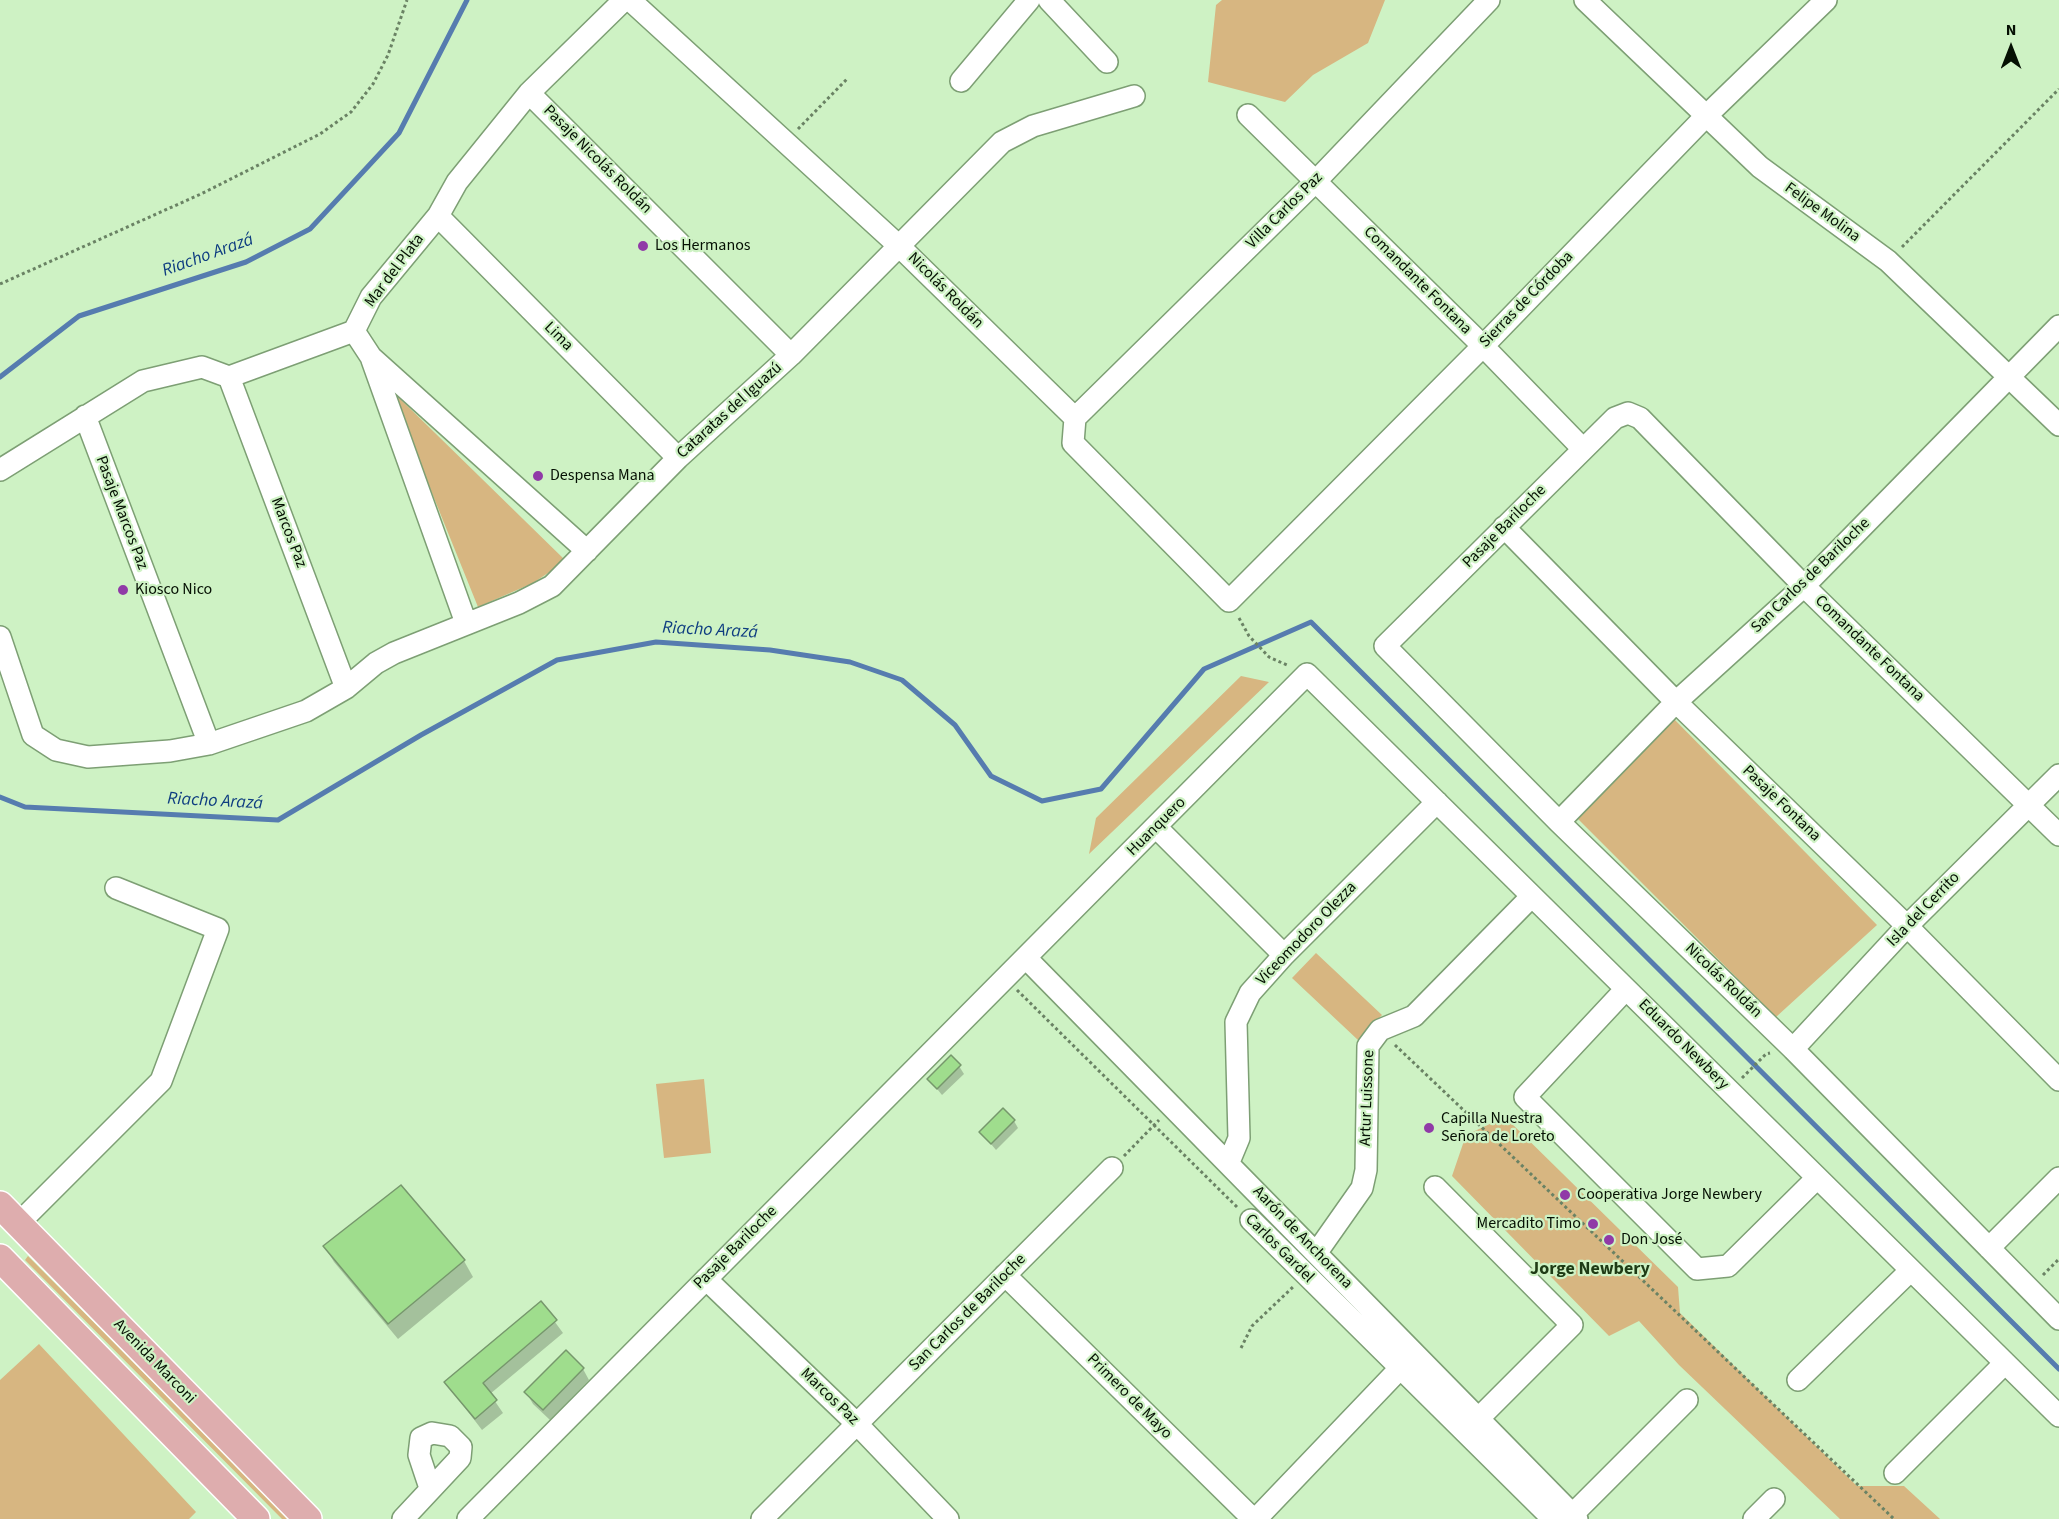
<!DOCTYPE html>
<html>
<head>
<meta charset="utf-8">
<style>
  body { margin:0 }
  #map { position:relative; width:2059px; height:1519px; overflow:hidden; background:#cef2c4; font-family:"Source Sans 3",sans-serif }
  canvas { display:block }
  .north { position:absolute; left:1981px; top:18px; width:60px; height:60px; -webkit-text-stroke:4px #cef2c4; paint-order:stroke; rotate:0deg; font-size:16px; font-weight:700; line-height:24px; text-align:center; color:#051003 }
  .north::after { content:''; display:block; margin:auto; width:21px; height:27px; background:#051003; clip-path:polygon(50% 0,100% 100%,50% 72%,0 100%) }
</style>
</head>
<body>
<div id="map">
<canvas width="2059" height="1519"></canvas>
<div class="north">N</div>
</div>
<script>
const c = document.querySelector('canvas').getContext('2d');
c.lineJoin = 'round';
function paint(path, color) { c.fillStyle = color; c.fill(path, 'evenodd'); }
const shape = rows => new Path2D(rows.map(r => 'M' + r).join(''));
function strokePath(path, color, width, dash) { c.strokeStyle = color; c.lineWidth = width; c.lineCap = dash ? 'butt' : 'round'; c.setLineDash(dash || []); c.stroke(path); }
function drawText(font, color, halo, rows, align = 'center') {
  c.font = font + ' "Source Sans 3",sans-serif'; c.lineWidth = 4.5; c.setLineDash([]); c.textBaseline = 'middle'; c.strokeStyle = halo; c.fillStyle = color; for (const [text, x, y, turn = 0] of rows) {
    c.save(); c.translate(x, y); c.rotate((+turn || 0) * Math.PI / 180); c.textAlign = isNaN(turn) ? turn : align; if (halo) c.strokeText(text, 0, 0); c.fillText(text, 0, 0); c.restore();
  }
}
paint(shape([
  [1222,0,1385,0,1368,43,1313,75,1285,102,1208,82,1216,5],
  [390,389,566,561,533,583,478,607],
  [1241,676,1269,682,1089,854,1096,818],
  [1673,718,1877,925,1776,1017,1576,817],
  [1316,953,1382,1015,1358,1040,1292,978],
  [704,1079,711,1153,664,1158,656,1084],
  [1505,1117,1678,1287,1680,1313,1857,1486,1904,1486,1940,1519,1840,1519,1679,1365,1639,1321,1609,1336,1452,1176,1466,1135],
  [28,1256,289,1519,282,1519,25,1260],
  [39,1344,196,1512,189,1519,0,1519,0,1380]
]), '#d7b681');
paint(shape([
  [959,1066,964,1074,942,1095,929,1079],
  [1014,1121,1018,1128,996,1150,981,1132],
  [401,1187,464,1261,473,1277,398,1339,334,1262,325,1247],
  [541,1303,563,1333,490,1394,503,1413,482,1430,446,1383],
  [583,1369,589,1380,550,1420,533,1404,526,1392]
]), '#0003');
strokePath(shape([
  [0,377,79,316,246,262,310,229,399,133,467,0],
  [0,797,25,807,278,820,421,735,557,660,656,642,770,650,850,662,902,680,955,725,991,776,1042,801,1101,789,1204,669,1311,622,2059,1369]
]), '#567caf', 5);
const building = shape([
  [951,1055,961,1065,937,1089,927,1079,951,1055],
  [1003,1108,1015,1120,991,1144,979,1132,1003,1108],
  [401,1185,465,1260,388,1324,323,1246,401,1185],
  [541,1301,557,1320,483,1383,497,1400,475,1419,444,1382,541,1301],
  [566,1350,584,1368,543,1410,524,1392,566,1350]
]);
paint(building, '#9fdd8d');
strokePath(building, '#76976c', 1.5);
const minor = shape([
  [630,0,899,246,1075,418,1073,443,1229,601,1483,346,1705,117,1826,0],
  [1049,0,1107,62],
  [1585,0,1760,167,1888,261,2059,425],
  [961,81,1029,0],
  [529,93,791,355],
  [1248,115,1483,346,1583,449],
  [438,216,678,458],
  [354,331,371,357,587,551],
  [372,360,466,623],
  [229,377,346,688],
  [85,416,209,744],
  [1075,418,1316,181,1489,0],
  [0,470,143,381,202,367,229,377,354,331,371,297,438,216,457,182,529,93,624,0],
  [1504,527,1676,702,1907,926,2059,1080],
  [0,637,33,735,56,750,88,757,170,751,209,744,306,711,346,688,376,663,394,653,519,603,552,586,678,458,791,355,1002,142,1033,126,1134,96],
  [1559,822,1676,702,1804,586,2059,326],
  [1157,828,1284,955],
  [2059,835,1804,586,1640,418,1628,413,1615,418,1385,646,1559,822,1793,1049,2059,1319],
  [1026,958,1577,1519],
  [1626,989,1525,1097,1697,1269,1728,1266,1817,1178],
  [1793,1049,1907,926,2059,775],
  [1229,1162,1239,1138,1236,1022,1250,993,1284,955,1437,802],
  [1435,1187,1572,1325,1478,1419],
  [1251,1220,1553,1519],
  [18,1224,161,1081,218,929,116,888],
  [1989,1248,2059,1178],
  [1317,1252,1362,1188,1366,1170,1368,1046,1380,1030,1414,1016,1532,896],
  [1005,1275,1253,1519],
  [706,1279,857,1424,948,1519],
  [1798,1380,1911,1270],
  [1895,1473,2005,1363],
  [1572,1515,1687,1400],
  [403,1519,460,1458,461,1447,450,1436,432,1433,421,1438,419,1455,430,1488],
  [468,1519,1307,674,2059,1416],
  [762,1519,1112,1168],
  [1256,1519,1409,1359],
  [1754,1519,1774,1499]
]);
const major = shape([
  [0,1205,308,1519],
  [0,1258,256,1519]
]);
strokePath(minor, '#7d9f74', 24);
strokePath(major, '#fff', 30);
strokePath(shape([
  [798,129,847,79],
  [1902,247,2059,89],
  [0,284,201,194,320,134,351,112,373,84,388,55,407,0],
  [1239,618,1249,636,1269,657,1289,666],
  [1017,990,1239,1209],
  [1395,1045,1894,1519],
  [1742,1078,1766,1054,1770,1053],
  [1124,1156,1159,1120],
  [2043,1275,2059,1259],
  [1241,1348,1252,1326,1293,1287]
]), '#6a8264', 3, [3, 3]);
strokePath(minor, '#fff', 21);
strokePath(major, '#deadae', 27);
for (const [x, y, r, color] of [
  [643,246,6,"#903aa7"],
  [538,476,6,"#903aa7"],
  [123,590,6,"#903aa7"],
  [1429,1128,6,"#903aa7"],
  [1565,1195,6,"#903aa7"],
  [1593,1224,6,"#903aa7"],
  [1609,1240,6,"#903aa7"]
]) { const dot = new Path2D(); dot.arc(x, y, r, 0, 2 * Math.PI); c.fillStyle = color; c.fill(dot); strokePath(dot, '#cef2c4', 2); }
drawText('16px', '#051003', '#cef2c4', [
  ["Pasaje Nicolás Roldán",597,160,45],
  ["Villa Carlos Paz",1285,211,-45],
  ["Felipe Molina",1822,213,36],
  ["Mar del Plata",395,271,-53],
  ["Comandante Fontana",1417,281,45],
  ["Nicolás Roldán",945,291,45],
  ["Sierras de Córdoba",1527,300,-46],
  ["Lima",558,337,45],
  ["Cataratas del Iguazú",730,411,-42],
  ["Pasaje Marcos Paz",121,513,69],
  ["Pasaje Bariloche",1505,527,-45],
  ["Marcos Paz",288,533,69],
  ["San Carlos de Bariloche",1811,576,-44],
  ["Comandante Fontana",1869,649,44],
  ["Pasaje Fontana",1781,804,44],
  ["Huanquero",1157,827,-45],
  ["Isla del Cerrito",1924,910,-46],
  ["Viceomodoro Olezza",1307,934,-46],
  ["Nicolás Roldán",1723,981,44],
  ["Eduardo Newbery",1683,1045,45],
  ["Artur Luissone",1368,1098,-88],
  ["Aarón de Anchorena",1302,1238,46],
  ["Pasaje Bariloche",736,1248,-45],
  ["Carlos Gardel",1279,1249,45],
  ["San Carlos de Bariloche",968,1313,-45],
  ["Avenida Marconi",154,1362,46],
  ["Marcos Paz",829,1397,44],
  ["Primero de Mayo",1129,1397,45]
]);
drawText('16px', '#051003', '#cef2c4', [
  ["Los Hermanos",655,246],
  ["Despensa Mana",550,476],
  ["Kiosco Nico",135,590],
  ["Capilla Nuestra",1441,1119],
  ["Señora de Loreto",1441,1137],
  ["Cooperativa Jorge Newbery",1577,1195],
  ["Mercadito Timo",1581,1224,"right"],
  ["Don José",1621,1240]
], 'left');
drawText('italic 18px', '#0e3d80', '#cef2c4', [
  ["Riacho Arazá",208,256,-20],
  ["Riacho Arazá",710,631,3],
  ["Riacho Arazá",215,802,3]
]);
drawText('bold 18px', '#1e3b15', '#cef2c4', [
  ["Jorge Newbery",1590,1270]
]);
</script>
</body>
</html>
